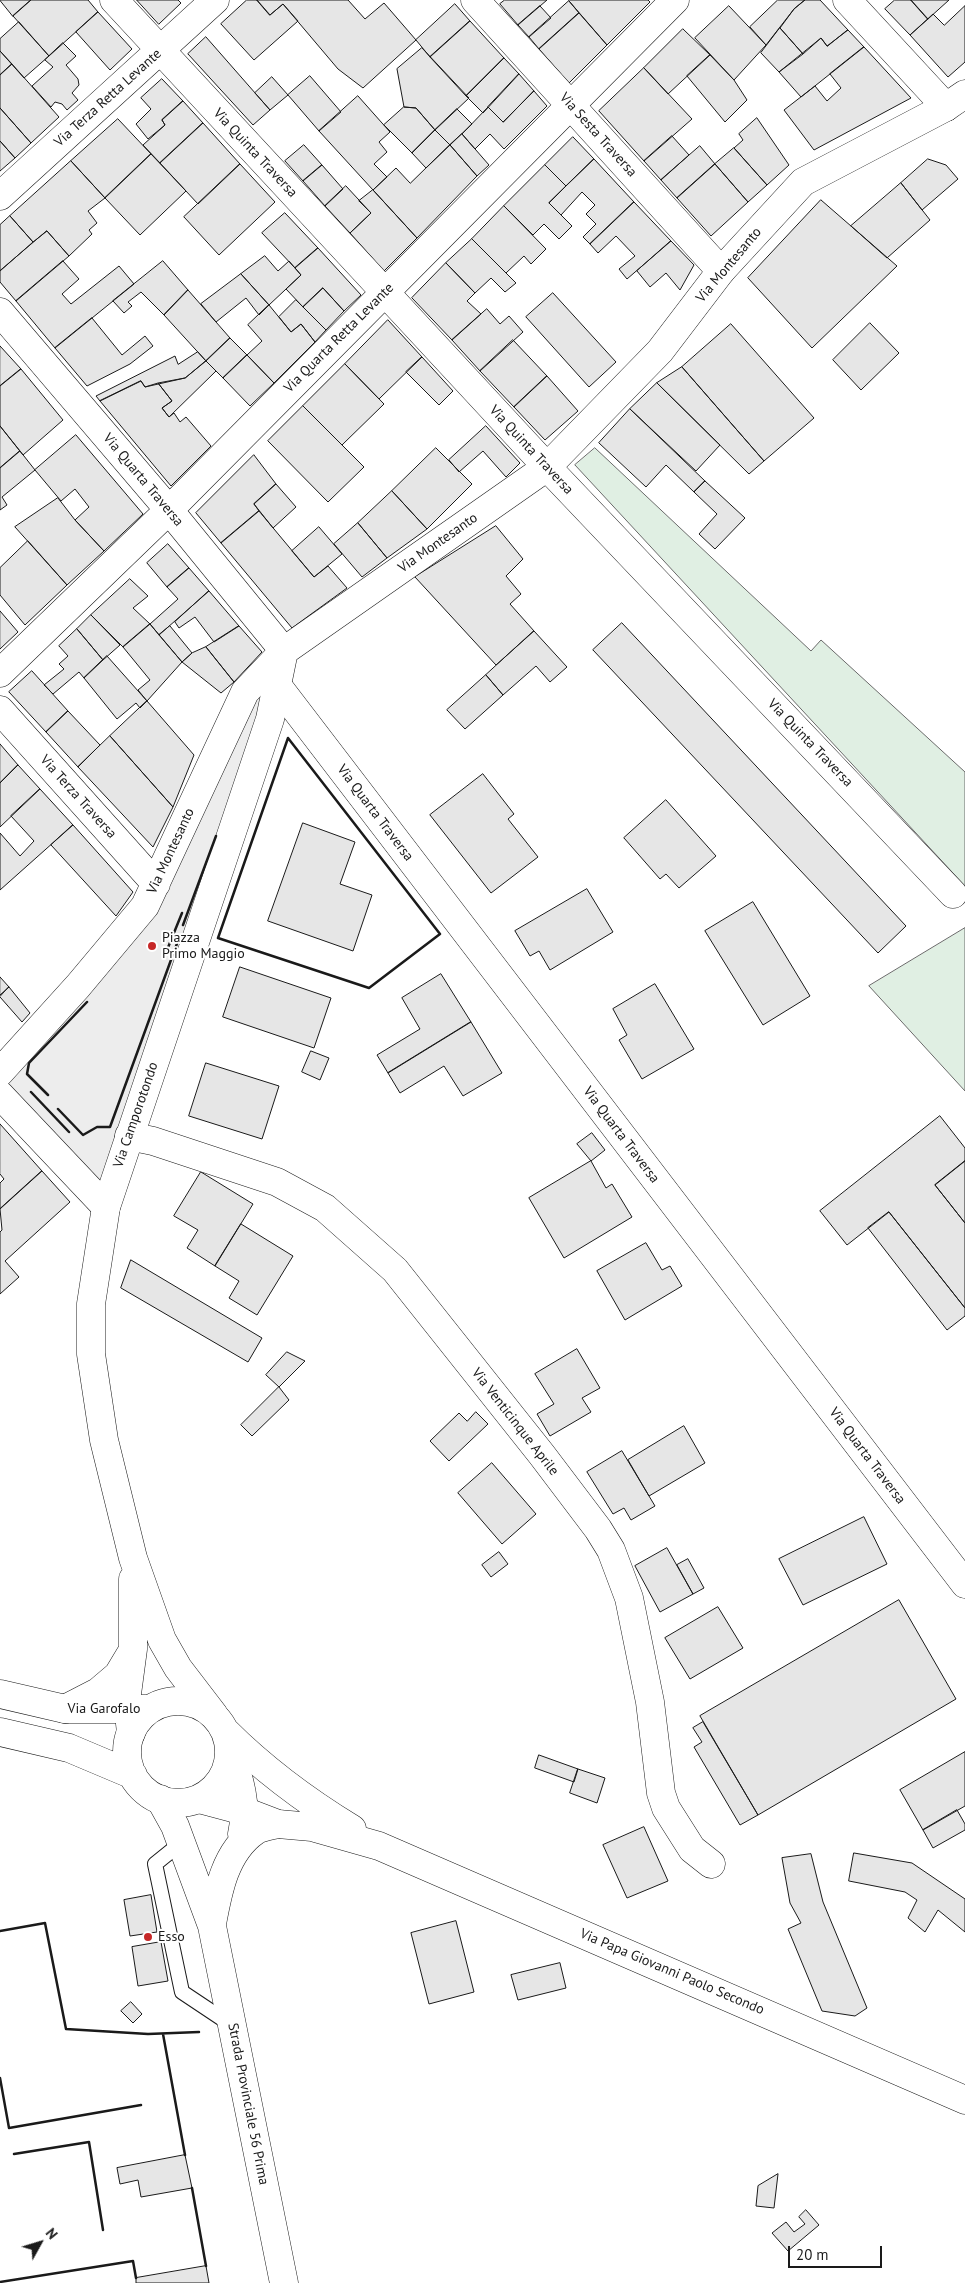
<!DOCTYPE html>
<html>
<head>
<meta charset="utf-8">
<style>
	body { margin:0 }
	#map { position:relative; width:965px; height:2283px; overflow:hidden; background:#fff; font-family:"PT Sans",sans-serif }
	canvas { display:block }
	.north { position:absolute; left:15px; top:2218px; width:50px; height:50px; -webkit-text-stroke:4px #fff; paint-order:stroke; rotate:51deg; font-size:14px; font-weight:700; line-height:20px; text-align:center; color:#1a1a1a }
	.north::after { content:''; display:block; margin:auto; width:18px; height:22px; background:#1a1a1a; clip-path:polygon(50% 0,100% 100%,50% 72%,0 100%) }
	.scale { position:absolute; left:788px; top:2246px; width:94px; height:22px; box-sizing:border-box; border:2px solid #1a1a1a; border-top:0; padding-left:6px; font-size:15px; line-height:18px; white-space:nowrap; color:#1a1a1a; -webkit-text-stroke:4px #fff; paint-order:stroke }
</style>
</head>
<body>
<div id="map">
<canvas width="965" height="2283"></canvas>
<div class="north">N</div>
<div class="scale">20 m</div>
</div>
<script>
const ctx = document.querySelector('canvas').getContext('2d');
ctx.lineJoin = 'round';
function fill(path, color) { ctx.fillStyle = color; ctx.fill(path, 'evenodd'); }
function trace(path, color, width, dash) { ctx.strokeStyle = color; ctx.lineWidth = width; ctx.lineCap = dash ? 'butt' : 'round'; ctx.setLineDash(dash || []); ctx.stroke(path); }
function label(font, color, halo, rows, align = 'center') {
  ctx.font = font + ' "PT Sans",sans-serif'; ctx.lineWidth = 4; ctx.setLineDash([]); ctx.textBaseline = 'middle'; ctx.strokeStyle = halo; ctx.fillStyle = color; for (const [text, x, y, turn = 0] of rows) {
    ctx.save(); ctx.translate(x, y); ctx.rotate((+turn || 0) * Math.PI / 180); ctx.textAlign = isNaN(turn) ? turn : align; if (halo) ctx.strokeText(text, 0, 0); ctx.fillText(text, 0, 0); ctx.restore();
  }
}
const green = new Path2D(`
	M595,448L811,651L821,640L965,772V886L575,465Z
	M965,928V1091L869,986Z`);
const parking = new Path2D(`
	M284,651L106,1207L0,1095V1072L145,906L245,692Z`);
const building = new Path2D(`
	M0,0H31L13,16Z
	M31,0H88L98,12L49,56L13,16Z
	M137,0H178L181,3L159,24Z
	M247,0H257L270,15L283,4L298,21L254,60L221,24Z
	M257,0H348L365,19L384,3L416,40L363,88L338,69L283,4L270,15Z
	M505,0H547L518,25L500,4Z
	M570,0H648L650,2L607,45L569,1Z
	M778,0H805L794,9L766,45L750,27Z
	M805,0H820L848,30L827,46L821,38L803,54L780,28L794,9Z
	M895,0H911L928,19L910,35L885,9Z
	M911,0H949L928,19Z
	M569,1L579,13L539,49L529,37Z
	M455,4L470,21L430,57L416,40Z
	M540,6L551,18L529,37L518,25Z
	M729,6L766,45L734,80L695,38Z
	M965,6V62L948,77L910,35L933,14L944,25Z
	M98,12L132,49L110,70L76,32Z
	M579,13L607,45L569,83L539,49Z
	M470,21L504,58L466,96L430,57Z
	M19,22L49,56L24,78L0,51V39Z
	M780,28L803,54L779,72L761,53Z
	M683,29L710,55L668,94L644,68Z
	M848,30L864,47L801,97L779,72L821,38L827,46Z
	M206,37L270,110L253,125L188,54Z
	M63,43L76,56L66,65L78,79L79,85L72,93L78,100L67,110L62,104L55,102L51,107L32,86L53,67L45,60Z
	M864,47L911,98L814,150L784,110L815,86L827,101L841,88L830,74Z
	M422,48L469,98L435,130L416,108L404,107L397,69Z
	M0,51L12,64L0,75Z
	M710,55L734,80L747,100L725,122L687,76Z
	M504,58L519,74L483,113L466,96Z
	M12,64L59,117L31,143L0,108V75Z
	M644,68L692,119L644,161L599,111Z
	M519,74L534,91L503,122L488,107Z
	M310,76L341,112L319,131L288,95Z
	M272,77L288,95L270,110L255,93Z
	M162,79L183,101L162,120L165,125L148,139L136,124L151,109L141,98Z
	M534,91L547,106L504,149L490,134L475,149L462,134L488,107L503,122Z
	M358,96L390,132L379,142L387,152L374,164L387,177L373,190L319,131Z
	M183,101L203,123L160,163L143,145L165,125L162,120Z
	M404,107L416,108L435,130L412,153L384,125Z
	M0,108L31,143L15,158L0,141Z
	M457,109L472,124L450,145L435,130Z
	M757,118L789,165L767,185L734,148L743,140L739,134Z
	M118,119L151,154L105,198L71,161Z
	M203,123L240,164L198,204L160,163Z
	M435,130L450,145L426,168L412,153Z
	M462,134L489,165L477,176L450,145Z
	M672,136L689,155L661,180L644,161Z
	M573,137L594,159L566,186L545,165Z
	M0,141L15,158L0,171Z
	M304,145L322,165L303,181L285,161Z
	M450,145L477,176L417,238L373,190L396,168L410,183Z
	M700,146L715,164L677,198L661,180Z
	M734,148L767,185L748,202L715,164Z
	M151,154L186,191L140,235L105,198Z
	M594,159L634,202L590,244L583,237L596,224L586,214L595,205L582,192L561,215L549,203Z
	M928,159L946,165L958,179L922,210L901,183Z
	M71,161L105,198L88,211L97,223L89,230L92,234L69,256L47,231L33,242L10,216Z
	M240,164L275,202L219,255L184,217Z
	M715,164L748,202L711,236L677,198Z
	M322,165L343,189L325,206L303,181Z
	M545,165L566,186L549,203L572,226L559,239L544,224L533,235L504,206Z
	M901,183L930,220L887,258L851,226Z
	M346,186L371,213L350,233L325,206Z
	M373,190L417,238L384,271L350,233L371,213L359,201Z
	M821,200L897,266L812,348L748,278Z
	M634,202L671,241L627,279L619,269L635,256L616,236L598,253L590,244Z
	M504,206L546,249L531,264L524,256L506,273L472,239Z
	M285,213L318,248L295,268L262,233Z
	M10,216L33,242L0,271V225Z
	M47,231L69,256L16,301L0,282V271Z
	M472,239L516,283L505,292L491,278L475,293L446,263Z
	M671,241L694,265L680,290L666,273L650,287L637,271Z
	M318,248L361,295L344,311L323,288L303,307L286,289L301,275L295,268Z
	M265,256L278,271L289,261L301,275L269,305L241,274Z
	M63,261L79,279L62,294L71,304L119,266L134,284L55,348L16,301Z
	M163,261L188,290L164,315L141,292L128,302L132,306L124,313L113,301Z
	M446,263L475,293L467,301L481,314L452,340L412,298Z
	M241,274L269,305L259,315L246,298L216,322L201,304Z
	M323,288L344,311L326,330L303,307Z
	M188,290L230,338L206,361L164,315Z
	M553,293L616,362L589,387L526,317Z
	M296,300L326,330L315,342L301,324L291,332L279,317Z
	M269,305L291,332L301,324L315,342L274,383L247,355L262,341L248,325Z
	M487,309L500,324L509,316L523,332L480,371L452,340Z
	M92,318L122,355L145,336L153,346L130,364L87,386L55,348Z
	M388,320L422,357L379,399L345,364Z
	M870,323L899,353L861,390L833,360Z
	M731,324L814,418L764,461L682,367Z
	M230,338L247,355L223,378L206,361Z
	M513,340L547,376L514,407L480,371Z
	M0,346L21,369L0,386Z
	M198,352L206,361L185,378L145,387L141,381L100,401L96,396L175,356L178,364Z
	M247,355L274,383L250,406L223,378Z
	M422,357L453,391L439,405L406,372Z
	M206,361L216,371L169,417L162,408L172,401L158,383L185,378Z
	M345,364L384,404L342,445L303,406Z
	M682,367L764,461L749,474L657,383Z
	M21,369L63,420L23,455L0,426V386Z
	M547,376L578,411L545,440L514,407Z
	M141,381L145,387L158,383L172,401L162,408L169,417L174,413L180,422L186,417L211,446L171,486L100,401Z
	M657,383L720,445L696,471L630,409Z
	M303,406L364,467L328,502L268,441Z
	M630,409L705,481L694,492L666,465L646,487L599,443Z
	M0,426L20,451L0,468Z
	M486,426L520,463L506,477L483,451L459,472L449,460Z
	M76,435L143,514L104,551L75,520L89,507L75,489L61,501L35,470Z
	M436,448L472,484L427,529L392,491Z
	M20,451L35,470L2,497L7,505L0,510V468Z
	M254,455L276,484L254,504L259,511L221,543L196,513Z
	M705,481L745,518L715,549L699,534L717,514L694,492Z
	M276,484L296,507L273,528L254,504Z
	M392,491L427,529L387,558L358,523Z
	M58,498L75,520L104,551L67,585L15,527Z
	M259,511L314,577L328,566L347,588L292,628L221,543Z
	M358,523L387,558L362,577L334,544Z
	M496,526L523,559L506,576L521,594L510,604L534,631L496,665L415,577Z
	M319,527L342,554L314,577L292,551Z
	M28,541L67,585L25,625L0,595V568Z
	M168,544L189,568L167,587L147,563Z
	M189,568L209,591L159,635L150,624L178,599L167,587Z
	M130,579L148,596L133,608L150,624L123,647L91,615Z
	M209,591L239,626L214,642L195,617L179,628L175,622Z
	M0,611L18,632L0,649Z
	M91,615L120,645L103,660L77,629Z
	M622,623L906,926L878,953L593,650Z
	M150,624L182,662L147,701L138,690L150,680L123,647Z
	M170,626L192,653L182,662L159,635Z
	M239,626L262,652L234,682L206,647Z
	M77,629L103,660L84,678L79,672L53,694L44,685L64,669L59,664L68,656L59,646Z
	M534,631L567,667L550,682L536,666L503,695L486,675Z
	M206,647L234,682L221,693L182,662L192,653Z
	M107,656L147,701L140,708L136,703L117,719L84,678Z
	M32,671L68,711L46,732L9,692Z
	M486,675L503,695L465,729L447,710Z
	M147,701L194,755L173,807L110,736Z
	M68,711L100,745L78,767L46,732Z
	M110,736L173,807L153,847L78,767Z
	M0,744L18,765L0,783Z
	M18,765L40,789L0,827V783Z
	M483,774L514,814L508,819L538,857L491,893L430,815Z
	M40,789L73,825L0,890V833L20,856L34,841L11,816Z
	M666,800L716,856L679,888L666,874L660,879L624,838Z
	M303,823L355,842L340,884L372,895L353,951L268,921Z
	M73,825L133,892L116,916L51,845Z
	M587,889L613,932L550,970L539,951L530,956L515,931Z
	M753,902L810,996L763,1025L705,931Z
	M240,967L331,998L314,1048L223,1017Z
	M441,974L471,1022L388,1073L377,1055L420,1029L402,998Z
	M0,977L9,987L0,995Z
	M655,984L694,1049L642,1079L619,1040L627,1035L613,1009Z
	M9,987L30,1013L22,1022L0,997Z
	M471,1022L502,1073L463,1096L444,1066L400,1093L388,1073Z
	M311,1051L329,1058L320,1080L302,1072Z
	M206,1063L279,1086L262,1139L189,1116Z
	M940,1116L965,1148V1161L935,1185L965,1223V1308L889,1212L847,1245L820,1211Z
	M0,1124L42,1171L0,1209V1183L4,1179L0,1174Z
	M592,1133L605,1150L591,1161L577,1144Z
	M591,1161L606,1188L612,1184L632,1217L564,1258L529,1198Z
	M965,1161V1223L935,1185Z
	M42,1171L70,1202L5,1261L19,1277L0,1294V1232L2,1230L0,1209Z
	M201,1172L253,1204L215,1266L187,1248L198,1230L174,1216Z
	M889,1212L965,1308V1316L947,1330L868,1228Z
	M241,1224L293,1256L257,1315L229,1298L239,1281L215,1266Z
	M646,1243L662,1270L670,1266L682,1286L625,1320L597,1271Z
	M131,1260L262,1338L248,1362L121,1288Z
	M577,1349L600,1388L582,1398L591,1412L550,1436L537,1414L554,1404L535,1374Z
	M287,1352L305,1361L279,1387L266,1375Z
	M279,1387L289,1400L252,1436L241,1425Z
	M476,1412L488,1424L449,1461L430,1441L459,1413L467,1421Z
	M684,1426L705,1463L649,1496L628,1460Z
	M622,1451L655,1506L631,1520L624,1508L613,1514L587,1472Z
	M492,1463L536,1514L502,1544L458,1493Z
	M864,1517L887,1564L803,1605L779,1559Z
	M667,1548L693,1594L660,1612L635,1566Z
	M499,1552L508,1564L491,1577L482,1565Z
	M688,1559L704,1588L693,1594L677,1565Z
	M899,1600L956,1699L758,1815L700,1716Z
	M718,1607L743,1648L690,1679L665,1638Z
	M703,1722L758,1815L740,1825L694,1747L702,1742L693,1728Z
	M965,1752V1806L923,1830L900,1790Z
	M539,1755L578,1769L574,1782L535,1768Z
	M578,1769L605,1778L597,1803L570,1793Z
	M957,1810L965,1824V1830L933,1848L923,1830Z
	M644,1827L668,1881L627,1898L603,1845Z
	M854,1853L912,1863L965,1899V1932L938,1910L925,1932L908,1918L917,1900L905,1892L849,1881Z
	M811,1854L823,1902L867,2008L855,2016L822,2011L788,1929L801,1923L790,1903L782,1858Z
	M151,1895L157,1932L130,1936L124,1900Z
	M456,1921L474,1992L429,2004L411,1933Z
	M161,1942L168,1981L138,1986L132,1947Z
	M560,1963L566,1988L518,2000L511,1975Z
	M131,2002L142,2014L133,2023L121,2011Z
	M185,2155L192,2188L141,2197L138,2180L120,2184L117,2168Z
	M778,2174L774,2208L756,2206L758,2186Z
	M806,2210L819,2225L788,2251L772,2233L786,2222L794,2232L805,2224L799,2217Z
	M206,2266L209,2283H136V2278Z`);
const service = new Path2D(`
	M181,1843L155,1864L182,1992L230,2024`);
const minor = new Path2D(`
	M114,0L547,467L953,894
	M475,0L721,271
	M847,0L946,107
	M0,196L215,0
	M0,312L169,510L284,651L245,692L145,906L78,986L0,1072
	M264,672L277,685L965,1584
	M0,673L169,510L675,0
	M0,710L156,884
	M0,1095L106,1207
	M129,1136L153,1141L277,1182L325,1208L395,1270L542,1455L598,1529L611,1550L629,1598L650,1702L661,1793L666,1808L692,1849L711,1864`);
const tertiary = new Path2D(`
	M65,1709L98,1692L118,1675L130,1655
	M214,1715L178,1668L162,1640L133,1558L104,1440L91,1354V1304L106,1207L270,719L284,651L547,467L660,351L721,271L803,182L946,107L965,94
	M131,1733L127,1694L133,1649V1579
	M230,1751C239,1777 248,1807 242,1834
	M160,1799L175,1826L212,1926L284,2283
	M212,1924C218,1891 225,1852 255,1831C261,1827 270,1826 278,1824`);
const secondary = new Path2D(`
	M0,1694L65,1709H150
	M127 1752a51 51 0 1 1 102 0a51 51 0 1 1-102 0Z
	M225,1731C264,1770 306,1801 352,1829
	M0,1732L69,1748L133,1775
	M199,1799L244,1811L278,1824L312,1827L379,1846L965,2100`);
const wall = new Path2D(`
	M288,738L440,934L369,988L218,938Z
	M183,925L216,836
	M167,950L182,913
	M31,1092L69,1132
	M48,1095L27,1074L29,1063L87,1002
	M58,1109L83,1135L97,1127H110L179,938
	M0,1931L45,1923L66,2029L148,2034L199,2032
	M163,2034L185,2155
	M0,2078L9,2128L141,2105
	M14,2154L89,2142L103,2230
	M192,2188L206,2266
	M0,2282L133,2261L136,2278`);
const markers = [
	[152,946,5,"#c62828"],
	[148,1937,5,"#c62828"]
];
const streetNames = [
	["Via Terza Retta Levante",108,98,-42],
	["Via Sesta Traversa",598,135,48],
	["Via Quinta Traversa",255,153,47],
	["Via Montesanto",729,265,-50],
	["Via Quarta Retta Levante",339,338,-45],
	["Via Quinta Traversa",531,450,47],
	["Via Quarta Traversa",143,480,50],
	["Via Montesanto",438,543,-35],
	["Via Quinta Traversa",810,743,46],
	["Via Terza Traversa",78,797,48],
	["Via Quarta Traversa",375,813,53],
	["Via Montesanto",171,851,-65],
	["Via Camporotondo",136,1115,-71],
	["Via Quarta Traversa",621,1135,53],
	["Via Venticinque Aprile",515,1422,52],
	["Via Quarta Traversa",867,1456,53],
	["Via Garofalo",104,1709],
	["Via Papa Giovanni Paolo Secondo",672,1972,23],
	["Strada Provinciale 56 Prima",248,2104,79]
];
const poiNames = [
	["Piazza",162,938],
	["Primo Maggio",162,954],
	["Esso",158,1937]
];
fill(green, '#e0efe3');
trace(green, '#6a6a6a', 1);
fill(parking, '#ededed');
trace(parking, '#6a6a6a', 1);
fill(building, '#e6e6e6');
trace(building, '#1a1a1a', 1);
trace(service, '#1a1a1a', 16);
trace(minor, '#1a1a1a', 29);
trace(tertiary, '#1a1a1a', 29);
trace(secondary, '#1a1a1a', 29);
trace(service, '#fff', 14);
trace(minor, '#fff', 28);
trace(tertiary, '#fff', 28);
trace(secondary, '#fff', 28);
trace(wall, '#1a1a1a', 2.5);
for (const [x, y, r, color] of markers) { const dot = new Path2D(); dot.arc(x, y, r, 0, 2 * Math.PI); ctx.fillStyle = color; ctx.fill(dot); trace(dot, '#fff', 2); }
label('14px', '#1a1a1a', '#fff', streetNames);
label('14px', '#1a1a1a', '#fff', poiNames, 'left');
</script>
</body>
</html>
